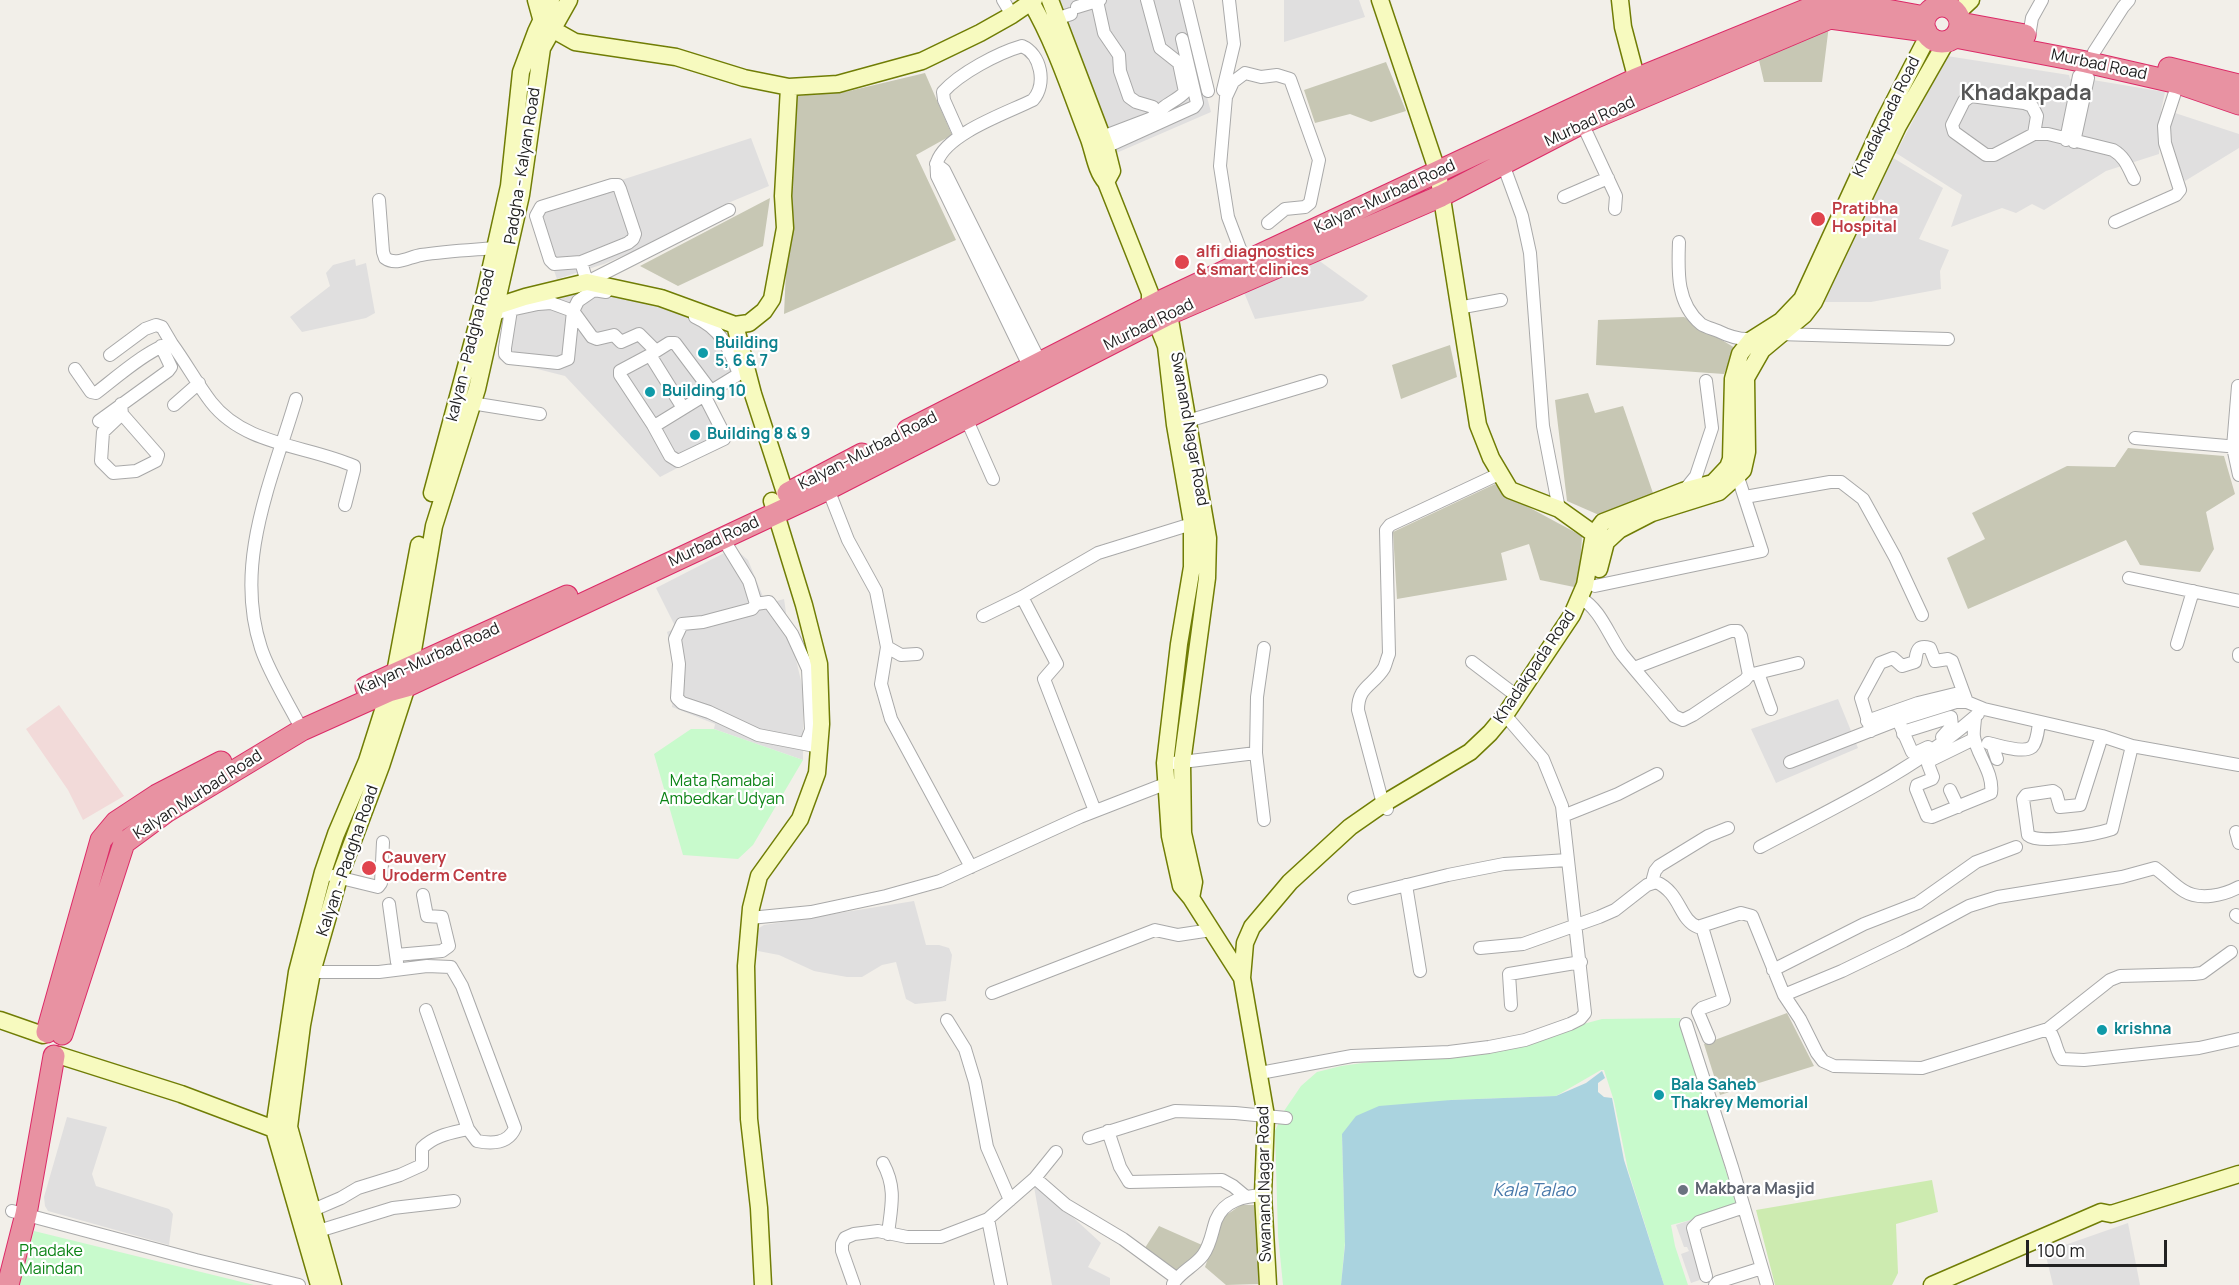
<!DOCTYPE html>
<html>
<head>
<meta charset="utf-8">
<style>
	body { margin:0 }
	#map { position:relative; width:2239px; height:1285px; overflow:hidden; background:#f2efe9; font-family:Manrope,sans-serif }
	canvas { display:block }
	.scale { position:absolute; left:2026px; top:1240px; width:141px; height:27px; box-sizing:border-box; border:3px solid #222; border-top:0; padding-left:8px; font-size:18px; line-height:21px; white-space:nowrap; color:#222; -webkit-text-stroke:4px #fff; paint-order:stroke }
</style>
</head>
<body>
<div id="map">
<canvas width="2239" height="1285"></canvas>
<div class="scale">100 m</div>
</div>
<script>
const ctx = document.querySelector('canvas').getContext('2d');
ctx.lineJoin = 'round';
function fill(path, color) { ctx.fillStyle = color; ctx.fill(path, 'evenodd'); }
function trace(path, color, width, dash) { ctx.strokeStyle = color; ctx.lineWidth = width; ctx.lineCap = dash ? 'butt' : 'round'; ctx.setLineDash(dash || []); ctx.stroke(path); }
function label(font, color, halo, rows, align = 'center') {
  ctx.font = font + ' Manrope,sans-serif'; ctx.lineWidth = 4.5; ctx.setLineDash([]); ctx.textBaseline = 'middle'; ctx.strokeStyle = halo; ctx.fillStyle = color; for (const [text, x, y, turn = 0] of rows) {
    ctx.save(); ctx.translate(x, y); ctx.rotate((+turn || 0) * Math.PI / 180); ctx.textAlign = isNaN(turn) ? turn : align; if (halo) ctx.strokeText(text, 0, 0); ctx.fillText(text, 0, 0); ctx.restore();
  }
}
const residential = new Path2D(`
	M1059,0H1181L1211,112L1114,154Z
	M1284,0H1359L1365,17L1284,42Z
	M1947,56L2069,75L2070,79L2086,82L2087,79L2165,92L2161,111L2159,154L2106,171L2044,210L2032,204L2016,213L2002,208L1951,227L1962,195L1896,153Z
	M2172,112L2239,134V148L2185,181L2169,148L2168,127Z
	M751,138L769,186L728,203L650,244L604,264L557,279L532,209Z
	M1890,156L1943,188L1919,239L1949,250L1940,271L1941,289L1871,302H1819Z
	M1314,257L1368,296L1363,301L1255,319L1243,290Z
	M355,259L356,266L366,263L375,313L366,318L302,332L290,317L330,286L326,273L333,265Z
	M595,287L703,317L740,363V382L711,396L731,440L660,477L565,376L498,359L518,306Z
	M734,548L748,560L766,604L784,599L788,626L803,689V760L714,729L715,724L672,707L676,663L667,632L676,628L656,588Z
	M1838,699L1858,748L1776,783L1751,729Z
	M914,901L926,945H939L949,948L952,955L946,1001L915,1004L906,999L896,962L882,965L862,977H847L814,971L779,955L758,951L756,937L759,928L764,925Z
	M67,1117L107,1127L92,1174L96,1186L169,1209L173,1214L169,1245L48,1211L45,1206L44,1197Z
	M1034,1187L1041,1188L1101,1243L1088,1267L1110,1278V1285H1052Z
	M1693,1219L1702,1245L1708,1277L1691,1283L1681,1254L1689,1251L1687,1247H1684L1676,1225Z
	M2128,1223L2140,1285H2053L2045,1252Z`);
const commercial = new Path2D(`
	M59,705L124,796L83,820L68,790L26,729Z`);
const construction = new Path2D(`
	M1829,25L1822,82H1764L1758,56Z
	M1386,62L1406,111L1371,122L1350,114L1315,123L1304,90Z
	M925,73L952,135L916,155L956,240L784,314L794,96L845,92Z
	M770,198L763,246L678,286L640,266Z
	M1684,317L1735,348L1724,374L1596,365L1598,320Z
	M1450,345L1457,377L1401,399L1392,365Z
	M1588,393L1595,413L1623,406L1654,496L1599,515L1567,501L1555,400Z
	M2128,448L2224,456L2235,494L2206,512L2214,549L2200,572L2140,565L2126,540L1968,609L1947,558L1985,539L1972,513L2067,466L2115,467Z
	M1495,484L1506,495L1582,536L1579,588L1540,580L1529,544L1501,553L1507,580L1397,599L1393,532Z
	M1787,1013L1814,1066L1720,1095L1704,1044Z
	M1241,1205H1256L1259,1284L1226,1285L1205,1267L1222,1218Z
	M1159,1226L1202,1245L1195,1259L1177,1274L1143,1251Z`);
const grass = new Path2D(`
	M1932,1180L1938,1212L1896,1224L1898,1273L1892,1285H1775L1756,1210Z`);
const park = new Path2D(`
	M691,729H714L803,760L753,845L738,859L683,855L654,754Z
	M1680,1018L1737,1208L1671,1225L1675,1246L1688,1285H1664L1628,1170L1614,1101L1604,1070H1601L1556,1096L1451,1100L1342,1134L1345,1242L1341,1285H1283L1278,1235L1275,1131L1284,1111L1301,1086L1317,1072L1341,1066L1516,1042L1602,1019Z
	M34,1231L254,1285H19Z`);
const water = new Path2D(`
	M1602,1071L1605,1078L1598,1083V1092L1604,1097L1612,1098L1624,1160L1664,1285H1341L1345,1245L1342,1134L1356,1116L1379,1106L1451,1100L1556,1096L1586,1083Z`);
const street = new Path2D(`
	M1003,0L1012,15
	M1186,0L1208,91
	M1097,1L1104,33L1119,55L1120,71L1129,97L1136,102L1153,107L1157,116
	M1077,7L1100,0
	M1050,21L1071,14
	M2029,36L2032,18L2042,0
	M2094,52L2123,7L2129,0
	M1223,90L1234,44L1229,0
	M1582,123L1616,196L1615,209
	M2034,134L2037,116L2032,106L2024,103L1971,96L1964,101L1952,125L1954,132L1986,155H1994L2034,134H2048L2113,150C2125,157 2128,167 2134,179
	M960,136L944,100L943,92C960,73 998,53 1022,46C1041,54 1047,84 1033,100C1007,113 947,133 937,162C936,166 937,172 937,176L1030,368
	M1094,140L1157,116C1162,104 1176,102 1185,92L1179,63L1160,48L1147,0
	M2066,140L2079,76L2083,72L2086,62
	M2074,142L2088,78L2083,72
	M1099,150L1194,107L1197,103L1182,39
	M936,164L944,170L1040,362
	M1503,164L1522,216L1530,253L1543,426L1559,509
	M612,185H618L620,189L635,234L633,239L628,243L581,262L554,264L550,260L536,216L541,207Z
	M1564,197L1608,178
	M379,200L383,252L385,258C396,266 409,257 421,255C446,251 471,250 496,248
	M2115,222L2176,195L2180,190L2165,143L2164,126L2178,83
	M1679,242C1678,271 1676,303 1701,324C1705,327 1713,329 1718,331C1730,337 1745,341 1758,338
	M581,262L587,282L729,210
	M1245,262L1228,217L1220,166L1226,97L1233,82L1245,73L1261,77L1277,75L1290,79L1319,160L1310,203L1305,207L1285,209L1268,223
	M606,292L594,290L578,301L573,311L592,337L597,339L614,335L621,342L639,334L655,350
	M1458,308L1501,300
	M496,314L501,312L538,304L551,303L573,311L568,359L558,363L509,358L505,354V348L511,310
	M695,317C722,329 729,349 739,374
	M1778,334L1948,339
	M110,355L145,329L156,325L162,327L172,344
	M650,355L620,371V375L653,425H656L739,374L745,373
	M75,369L91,392L96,393C112,381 154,344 172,344C186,363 197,384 211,402C245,446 307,445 354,466V470L345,505
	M2238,386L2233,447L2239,475
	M296,399C272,480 233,563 261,648C269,673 290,706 302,730
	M465,402L540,414
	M121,404L122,414L158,455L156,461L136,471L113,473L101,461L103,432L122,414
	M174,405L199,383
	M683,408L650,355L669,343H675L711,391
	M966,418L993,479
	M99,421L168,371L171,367L161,346
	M1181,423L1321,381
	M653,425L670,456L678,461L724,439V434L704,395
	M2135,438L2239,447
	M828,489L848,540L876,591L887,647L901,655L917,654
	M1683,492L1696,476L1712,428L1706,381
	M1745,497L1830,482H1841L1863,499L1895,557L1922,615
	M722,537L749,581L756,604L752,609L703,622L682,624L675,639L679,664L677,698L682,703L709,712L758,735L820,747
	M2129,578L2239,601
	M1595,586L1762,551L1735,468
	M1022,597L1057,664L1044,679L1095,811
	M1580,598C1600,608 1609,636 1622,654C1639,675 1657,695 1674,716L1683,720L1693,715L1745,680L1749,675L1741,636L1738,631H1731L1634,668
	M756,604L769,602L792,634L808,669L811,730L806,743
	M983,616L1022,597L1098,553L1198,522
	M2177,644L2193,591
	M887,647L881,684L891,719L971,867
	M2239,654V656
	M1472,662L1518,697
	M1758,673L1771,709
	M1749,675L1798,663
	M1898,720L1912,752L1915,753L1928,747
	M1867,721L1918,703L1963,692
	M1871,731L1861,698L1880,663L1893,658L1902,666L1915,662C1917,654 1915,644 1930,648L1935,661L1948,659L1952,661L1967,702
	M1903,734L1906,731L1951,717L1952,726L1942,737
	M2102,736L2080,805L2060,807L2056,793L2053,791L2026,795L2023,799L2028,835C2039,845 2097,834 2112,829L2132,746
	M1974,739L1929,761L1928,764L1933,777L1932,779L1917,785L1916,789L1927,816L1932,817L1991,793C1994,773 1977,755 1974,737C1973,731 1975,724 1975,717
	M1988,743C1998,745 2023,754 2032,747C2037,742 2038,730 2039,723
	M1992,744L1997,759
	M1790,762L1898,720L1956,702H1967L1984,709L2102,736L2132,746L2239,765
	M1174,763L1256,753
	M1950,790L1958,807
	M1387,809L1383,804L1358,710C1358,686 1373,686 1384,668C1386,664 1387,658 1389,654L1386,530L1390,525L1501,473
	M1563,816L1618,794L1657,774
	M1264,820L1256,753L1257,697L1264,648
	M2236,832L2239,843
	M1760,847C1835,807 1914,771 1978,714
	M333,876L378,887L381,883L383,842
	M1652,882L1655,871L1659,866L1708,836L1728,828
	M1406,885L1420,971
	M1354,898L1448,875L1504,864L1568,860
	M389,904L397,962
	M2236,915L2239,917
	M750,918L811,912L886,896L940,881L1080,817L1165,784L1174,785
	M1702,927L1724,1000L1702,1008L1698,1012L1709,1038
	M1480,948L1523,944L1599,917L1615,910L1647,885L1656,882C1681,893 1679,920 1698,927L1741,913L1752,916L1784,995L1800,1019L1817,1053L1823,1061L1834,1066L1922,1068L2048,1029C2056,1038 2055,1050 2062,1059L2084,1060L2199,1048L2239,1039
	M396,955L442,951L449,946L442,917L427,916L423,895
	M1773,970L1864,924L1918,903L1976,862L2016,847
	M304,972H379L427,966L451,967L462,986L515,1128C508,1144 492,1144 477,1141L468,1129
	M992,993L1155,930L1178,935L1211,930
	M1784,995L1842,971L1904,941L1969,906L1998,897L2122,877L2155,868C2165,875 2174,885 2184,891C2200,901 2224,895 2239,887
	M1511,1005L1509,974L1581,962
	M947,1020L965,1049L975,1082L987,1147L1010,1200
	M1686,1024L1732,1167L1767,1285
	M2048,1029L2110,980L2120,976L2194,974L2202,973L2231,952
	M1260,1073L1352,1056L1449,1052L1489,1047L1525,1040L1570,1024L1580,1019L1585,1013L1562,806L1543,759L1505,715
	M1108,1131L1120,1167L1129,1182L1222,1180L1233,1186L1245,1196
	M1089,1138L1175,1111L1235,1113L1286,1118
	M883,1163C897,1189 891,1207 888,1234
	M1035,1178L1066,1205L1123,1239L1176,1278
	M313,1210L341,1198L358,1188L400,1175L422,1165V1148C435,1135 451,1133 468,1129L426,1010
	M12,1211L196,1260L299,1285
	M988,1219L1001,1285
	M312,1233L393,1208L454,1201
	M1706,1276L1693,1228L1699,1222L1744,1207
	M1173,1284C1180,1272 1195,1266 1203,1255C1211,1244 1212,1231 1216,1220C1224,1200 1245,1196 1263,1195
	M854,1285L842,1251V1244L845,1238L854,1234L878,1231L907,1237H941L988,1219L1035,1178L1056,1152
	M1715,1285L1718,1282L1762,1268`);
const secondary = new Path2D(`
	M536,0L541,18L552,29L575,42L676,57L744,78L789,87L838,84L922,61L980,33L1012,15L1034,0
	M1050,0L1106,147L1112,171L1106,182
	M1380,0L1438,173L1478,425L1491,458L1510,490L1559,509L1594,534L1604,539
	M1620,0L1623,27L1639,88
	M1031,2C1056,45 1071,93 1089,139C1094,153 1096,171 1106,182L1150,293V306L1166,346L1175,425L1192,523V567L1179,644L1165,763L1170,836L1181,886L1191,898L1242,978L1266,1116L1263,1195L1268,1285
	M1943,6L1948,0
	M1957,13L1971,0
	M1163,304L1169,314L1208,538L1207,578L1182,763L1183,833L1194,882L1191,898
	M488,309L525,297L587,282L661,298L735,325L753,394L789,505
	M735,325L749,323L764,311L772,299L785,228L783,196L789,87
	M432,493L481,311L509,186L521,72L536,32L551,0
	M1599,569L1606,542L1619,530L1652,513L1719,492L1738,475L1743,470L1747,452L1746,378L1762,350L1804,315L1814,302L1898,126L1946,42
	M1242,978L1245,943L1252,927L1290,882L1350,827L1383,804L1470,752L1490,733L1505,715L1572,615L1585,585L1594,534L1603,522L1683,491L1713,483L1728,467L1731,459L1733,379L1740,354L1751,340L1781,321L1802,299L1884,121L1928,36
	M0,1020L43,1035
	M58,1055L181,1094L274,1129L285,1127
	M319,1285L274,1129L297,972L323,872L336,834L367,761L395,673L419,545
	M333,1285L289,1127L302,1025L312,972L339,878L381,766L407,686L434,526L477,389L521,195L542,48L569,0
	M763,1285L759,1208L749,1119L746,966L751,908L759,876L800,819L817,773L821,724L819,664L804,605L772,501
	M1932,1285L2101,1212L2111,1214L2239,1174`);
const highway = new Path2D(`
	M1831,0L1925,17
	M1924 24a18 18 0 1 1 36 0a18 18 0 1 1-36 0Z
	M1960,23L2025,35
	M1955,37L2086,62L2178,83L2239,104
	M2169,68L2239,85
	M908,430L1159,302L1636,79L1830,0
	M788,493L862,454
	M366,687L567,596
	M47,1032L101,840L116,822L157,795L221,762
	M62,1034L124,843L166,812L302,730L389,691L407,686L828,489L1169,314L1441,196L1582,123L1641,98L1830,18L1926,31
	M8,1285L26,1214L54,1056`);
const markers = [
	[1818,219,8,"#e0444e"],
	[1182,262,8,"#e0444e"],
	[703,353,6,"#0f9aa8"],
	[650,392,6,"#0f9aa8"],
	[695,435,6,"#0f9aa8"],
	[369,868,8,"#e0444e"],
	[2102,1030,6,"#0f9aa8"],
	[1659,1095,6,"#0f9aa8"],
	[1683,1190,6,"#6b7280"]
];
const streetNames = [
	["Murbad Road",2099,65,12],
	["Khadakpada Road",1887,117,-64],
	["Murbad Road",1590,122,-25],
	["Padgha - Kalyan Road",523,166,-81],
	["Kalyan-Murbad Road",1385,197,-25],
	["Murbad Road",1149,325,-26],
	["kalyan - Padgha Road",471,345,-76],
	["Swanand Nagar Road",1189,429,80],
	["Kalyan-Murbad Road",868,451,-27],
	["Murbad Road",714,542,-25],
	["Kalyan-Murbad Road",429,659,-24],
	["Khadakpada Road",1535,667,-56],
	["Kalyan Murbad Road",198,795,-33],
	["Kalyan - Padgha Road",348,861,-71],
	["Swanand Nagar Road",1265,1184,-91]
];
const healthNames = [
	["Pratibha",1832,210],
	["Hospital",1832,228],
	["alfi diagnostics",1196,253],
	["& smart clinics",1196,271],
	["Cauvery",382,859],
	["Uroderm Centre",382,877]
];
const cultureNames = [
	["Building",715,344],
	["5, 6 & 7",715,362],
	["Building 10",662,392],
	["Building 8 & 9",707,435],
	["krishna",2114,1030],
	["Bala Saheb",1671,1086],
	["Thakrey Memorial",1671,1104]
];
const parkNames = [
	["Mata Ramabai",722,782],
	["Ambedkar Udyan",722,800],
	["Phadake",51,1252],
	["Maindan",51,1270]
];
const worshipNames = [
	["Makbara Masjid",1695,1190]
];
const waterNames = [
	["Kala Talao",1534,1191]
];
const districtNames = [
	["Khadakpada",2026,94]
];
fill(residential, '#e0dfdf');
fill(commercial, '#f2dad9');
fill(construction, '#c7c7b4');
fill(grass, '#cdebb0');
fill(park, '#c8facc');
fill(water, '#aad3df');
trace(street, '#a9a9a9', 14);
trace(secondary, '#707d05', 19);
trace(highway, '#dc2a67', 23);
trace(street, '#fff', 12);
trace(secondary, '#f7fabf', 16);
trace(highway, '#e892a2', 21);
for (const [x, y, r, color] of markers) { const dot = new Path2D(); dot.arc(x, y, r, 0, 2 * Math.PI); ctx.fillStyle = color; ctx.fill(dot); trace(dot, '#fff', 2); }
label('16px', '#222', '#fff', streetNames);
label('bold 16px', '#be3a42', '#fff', healthNames, 'left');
label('bold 16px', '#0d838f', '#fff', cultureNames, 'left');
label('16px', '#0c8416', '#fff', parkNames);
label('bold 16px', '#5b616d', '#fff', worshipNames, 'left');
label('italic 18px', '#4a7aab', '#fff', waterNames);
label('bold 22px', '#555', '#fff', districtNames);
</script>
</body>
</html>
